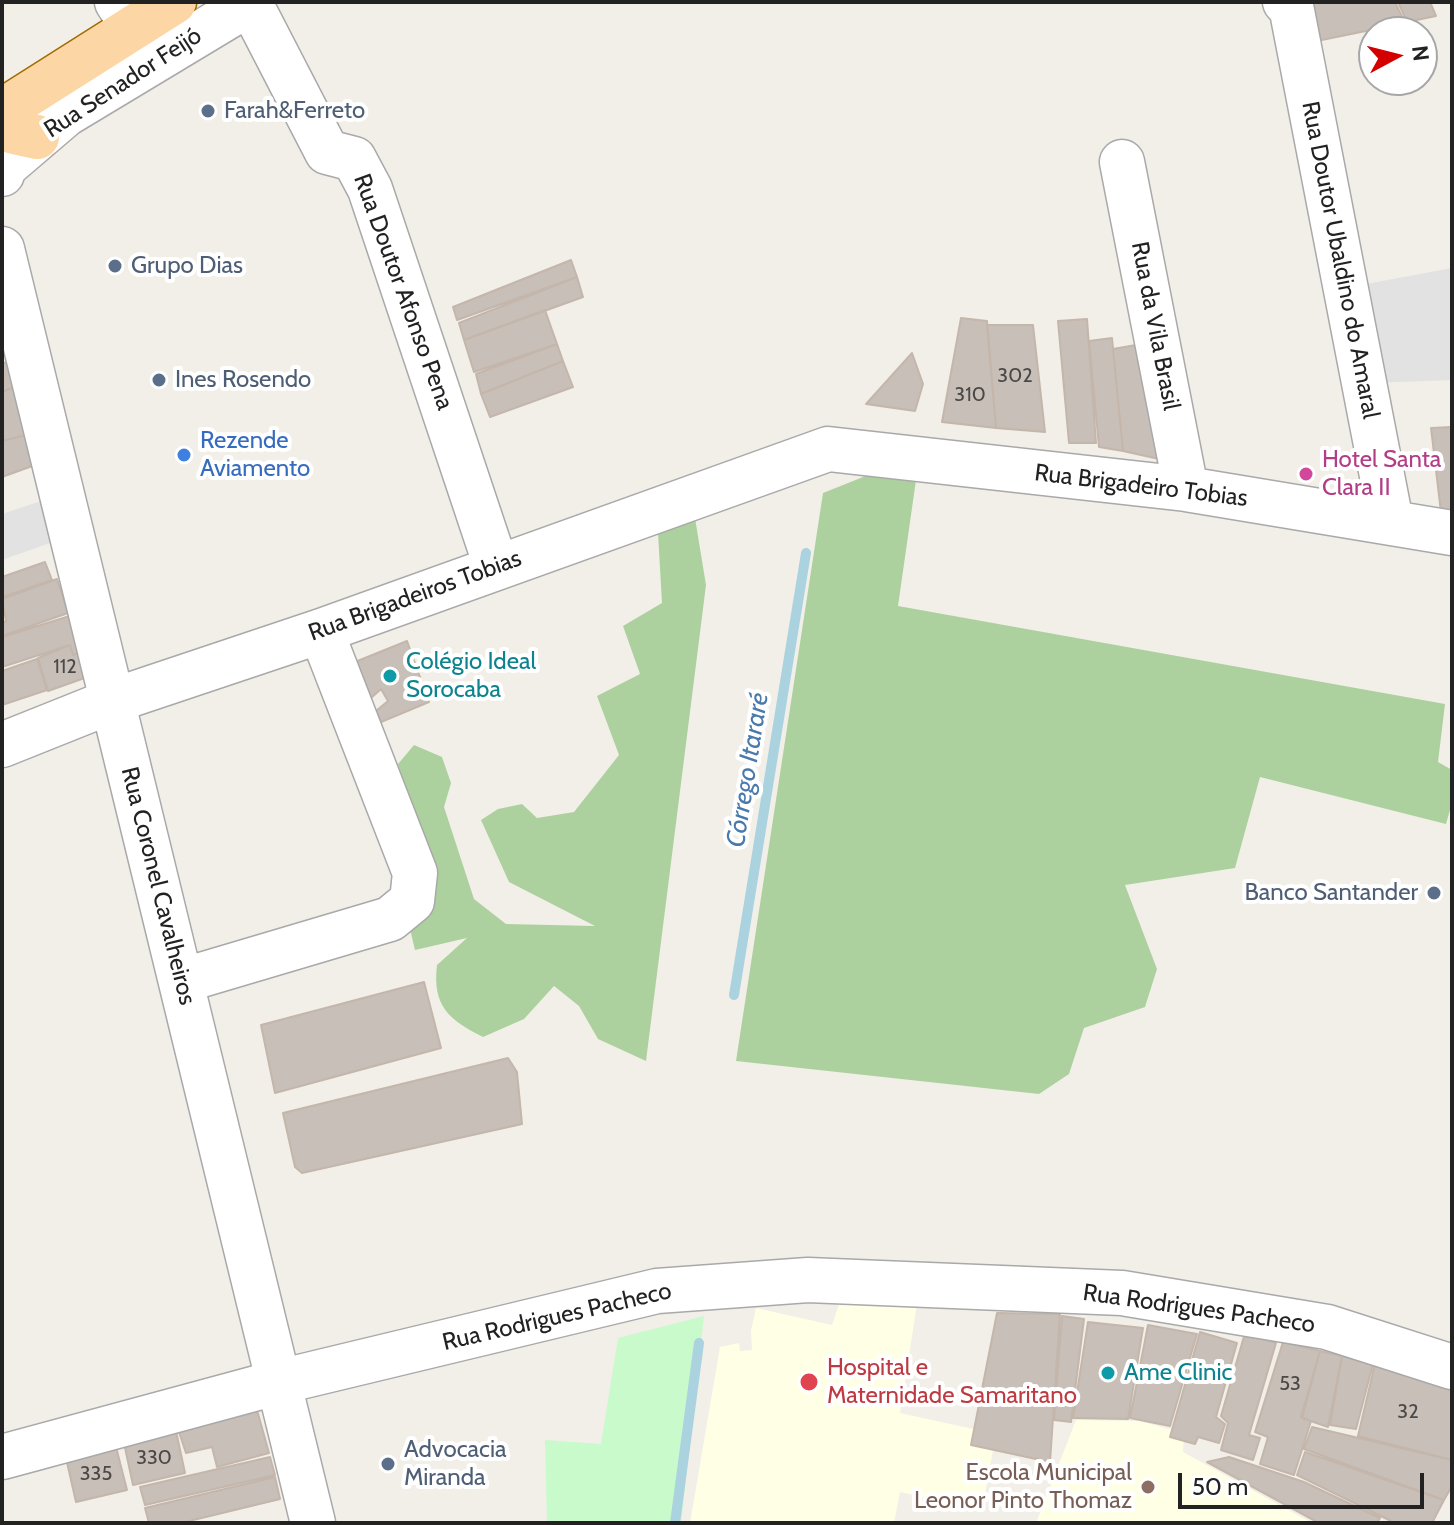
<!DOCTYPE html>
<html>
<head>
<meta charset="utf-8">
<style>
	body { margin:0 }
	#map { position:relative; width:1454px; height:1525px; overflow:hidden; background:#f2efe9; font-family:Cabin,sans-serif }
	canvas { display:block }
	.frame { position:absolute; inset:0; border:4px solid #222; pointer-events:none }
	.north { position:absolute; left:1358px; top:16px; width:80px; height:80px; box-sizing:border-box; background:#fff; border:2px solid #a7a7a7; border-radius:50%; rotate:83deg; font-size:22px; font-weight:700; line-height:32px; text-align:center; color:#222 }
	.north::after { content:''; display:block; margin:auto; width:28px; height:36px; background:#d40000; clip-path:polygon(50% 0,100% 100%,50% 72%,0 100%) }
	.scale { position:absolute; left:1178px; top:1473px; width:246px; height:36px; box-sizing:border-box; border:4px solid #222; border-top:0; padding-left:10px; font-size:24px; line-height:28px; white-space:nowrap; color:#222; -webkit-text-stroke:6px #fff; paint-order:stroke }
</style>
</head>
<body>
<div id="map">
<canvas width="1454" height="1525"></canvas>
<div class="frame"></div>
<div class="north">N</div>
<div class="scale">50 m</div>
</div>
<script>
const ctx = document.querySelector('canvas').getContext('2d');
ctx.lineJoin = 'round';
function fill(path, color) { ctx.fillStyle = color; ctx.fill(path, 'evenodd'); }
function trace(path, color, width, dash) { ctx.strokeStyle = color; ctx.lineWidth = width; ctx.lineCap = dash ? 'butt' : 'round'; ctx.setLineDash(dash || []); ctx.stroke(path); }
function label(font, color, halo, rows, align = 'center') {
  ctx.font = font + ' Cabin,sans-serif'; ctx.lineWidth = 8; ctx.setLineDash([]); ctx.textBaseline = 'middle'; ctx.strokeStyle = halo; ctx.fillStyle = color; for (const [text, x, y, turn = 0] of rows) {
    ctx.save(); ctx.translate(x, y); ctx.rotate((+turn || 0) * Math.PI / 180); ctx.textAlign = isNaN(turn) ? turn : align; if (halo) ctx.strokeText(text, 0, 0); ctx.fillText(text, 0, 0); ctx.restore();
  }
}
const education = new Path2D(`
	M840,1301L917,1304L900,1413L996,1434L982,1510L900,1492L894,1523H690L720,1347L739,1343L740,1351L752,1350L751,1331L756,1308L832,1325Z
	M1076,1420L1139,1421L1184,1433L1183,1452L1312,1523H1036Z`);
const forest = new Path2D(`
	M873,473L916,480L898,606L1445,704L1438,762L1452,770V803L1446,824L1260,777L1235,868L1125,885L1157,969L1145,1007L1084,1028L1069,1074L1039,1094L736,1061L823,493Z
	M695,518L706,585L646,1061L598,1039L579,1006L554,986L524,1019L483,1037C449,1020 432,1006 437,965L467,938L415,950L409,925L429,868L398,764L414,745L442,757L451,783L444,807L474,899L506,924L595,926L509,882L481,820L498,809L522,804L537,818L574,812L619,755L597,696L640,674L623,626L662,603L658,533Z`);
const park = new Path2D(`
	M704,1316L681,1523H547L545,1440L601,1444L618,1338Z`);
const parking = new Path2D(`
	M1452,268V380L1373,383L1355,286Z
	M47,499L61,539L2,560V514Z`);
const stream = new Path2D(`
	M734,995L806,553
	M675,1523L699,1343`);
const building = new Path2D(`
	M1307,2H1395L1405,23L1307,43Z
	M1398,2H1430L1436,16L1407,22Z
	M571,260L577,277L457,320L453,307Z
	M577,277L583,297L464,340L459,323Z
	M545,310L557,344L474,372L464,340Z
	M961,318L987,321L996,428L942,422Z
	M1087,319L1096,443H1069L1058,321Z
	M987,325H1033L1045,432L996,428Z
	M1112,338L1113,349L1123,451L1099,447L1089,341Z
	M557,344L563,361L481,394L476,374Z
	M1142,344L1159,459L1123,451L1113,349Z
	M912,353L923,384L915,411L866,404Z
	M9,361L17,386L2,392V364Z
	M563,361L573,387L490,417L481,394Z
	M17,386L26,435L2,441V392Z
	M1452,427V523L1442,521L1431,428Z
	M26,435L35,465L2,477V441Z
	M45,562L52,580L3,597L2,577Z
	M57,579L68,613L2,636V623L6,621L2,599Z
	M73,615L83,651L73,655L70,645L2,667V637Z
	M407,641L429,702L381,722L376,711L388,701L381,689L371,698L355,662Z
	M70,645L73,655L83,651L93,675L48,691L38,658Z
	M37,659L47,690L2,705V671Z
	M424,982L441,1048L275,1093L261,1025Z
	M508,1058L517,1072L522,1124L302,1173L295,1167L283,1113Z
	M997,1313L1060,1314L1050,1462L971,1445Z
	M1062,1316L1084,1319L1071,1422L1054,1420Z
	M1088,1322L1143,1328L1128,1419L1073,1418Z
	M1148,1325L1197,1334L1170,1426L1130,1418Z
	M1200,1332L1237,1343L1216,1417L1225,1424L1219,1443L1198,1437L1195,1444L1170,1437Z
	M1245,1333L1276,1343L1249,1435L1260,1438L1253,1460L1221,1450L1228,1423L1221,1416Z
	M1283,1342L1320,1351L1301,1417L1311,1421L1294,1475L1260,1464L1268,1437L1255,1432Z
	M1320,1351L1342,1356L1328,1427L1302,1418Z
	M1342,1356L1373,1364L1356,1429L1330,1425Z
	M1375,1364L1452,1388V1460L1358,1436Z
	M257,1410L269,1453L217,1467L212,1447L186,1453L178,1429Z
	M1312,1427L1452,1460V1486L1444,1500L1304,1449Z
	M176,1431L185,1473L133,1485L124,1443Z
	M116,1447L127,1490L76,1502L66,1458Z
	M1305,1452L1444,1500L1432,1523H1395L1297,1475Z
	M270,1457L275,1475L145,1505L140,1487Z
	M1229,1457L1304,1482L1380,1518L1377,1523H1319L1207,1462Z
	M275,1477L280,1499L181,1523H149L145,1508Z`);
const minor = new Path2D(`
	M117,2L133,26
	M1285,2L1291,6L1391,522
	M250,3L327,152L354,159L370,189L496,566
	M1122,162L1186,489
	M2,174L4,167L66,114L252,2
	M2,249L313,1523
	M2,745L112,701L321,631L828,449L1186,489L1452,533
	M181,981L390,919L412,901L415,873L321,631
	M2,1457L279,1382L657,1291L808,1280L1122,1293L1327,1327L1452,1367`);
const major = new Path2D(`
	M4,109L14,132L37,137
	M2,111L174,2`);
const markers = [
	[208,111,8,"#5c6f8a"],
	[115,266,8,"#5c6f8a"],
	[159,380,8,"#5c6f8a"],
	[184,455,8,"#3f7fe0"],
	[1306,474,8,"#d1479c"],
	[390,676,8,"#0f9aa8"],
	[1434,893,8,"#5c6f8a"],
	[1108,1373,8,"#0f9aa8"],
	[809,1382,10,"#e0444e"],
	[388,1464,8,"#5c6f8a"],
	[1148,1487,8,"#8d6e63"]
];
const numberNames = [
	["302",1015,376],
	["310",970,395],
	["112",65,667],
	["53",1290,1384],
	["32",1408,1412],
	["330",154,1458],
	["335",96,1474]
];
const streetNames = [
	["Rua Senador Feijó",123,83,-33],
	["Rua Doutor Ubaldino do Amaral",1340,260,79],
	["Rua Doutor Afonso Pena",403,292,70],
	["Rua da Vila Brasil",1155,326,79],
	["Rua Brigadeiro Tobias",1141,486,7],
	["Rua Brigadeiros Tobias",415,596,-20],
	["Rua Coronel Cavalheiros",158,886,76],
	["Rua Rodrigues Pacheco",1199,1309,8],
	["Rua Rodrigues Pacheco",557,1317,-13]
];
const serviceNames = [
	["Farah&Ferreto",224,111],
	["Grupo Dias",131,266],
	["Ines Rosendo",175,380],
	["Banco Santander",1418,893,"right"],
	["Advocacia",404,1450],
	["Miranda",404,1478]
];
const shopNames = [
	["Rezende",200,441],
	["Aviamento",200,469]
];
const hotelNames = [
	["Hotel Santa",1322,460],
	["Clara II",1322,488]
];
const cultureNames = [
	["Colégio Ideal",406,662],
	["Sorocaba",406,690],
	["Ame Clinic",1124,1373]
];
const healthNames = [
	["Hospital e",827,1368],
	["Maternidade Samaritano",827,1396]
];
const educationNames = [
	["Escola Municipal",1132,1473],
	["Leonor Pinto Thomaz",1132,1501]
];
const waterNames = [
	["Córrego Itararé",748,770,-81]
];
fill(education, '#ffffe5');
fill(forest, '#add19e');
fill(park, '#c8facc');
fill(parking, '#e2e2e2');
trace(stream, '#aad3df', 10);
fill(building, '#c7bfb8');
trace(building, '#c4b6ab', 2);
trace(minor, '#a9a9a9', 47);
trace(major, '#a06b00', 47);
trace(minor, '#fff', 44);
trace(major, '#fcd6a4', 44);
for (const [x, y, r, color] of markers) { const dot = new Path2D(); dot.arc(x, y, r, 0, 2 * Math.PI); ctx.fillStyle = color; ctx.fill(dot); trace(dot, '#fff', 3); }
label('20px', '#4b4948', null, numberNames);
label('24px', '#222', '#fff', streetNames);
label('24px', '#4e5e75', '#fff', serviceNames, 'left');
label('24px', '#366cbe', '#fff', shopNames, 'left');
label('24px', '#b23c85', '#fff', hotelNames, 'left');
label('24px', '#0d838f', '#fff', cultureNames, 'left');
label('24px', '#be3a42', '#fff', healthNames, 'left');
label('24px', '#785e54', '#fff', educationNames, 'right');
label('italic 26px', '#4a7aab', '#fff', waterNames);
</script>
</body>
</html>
